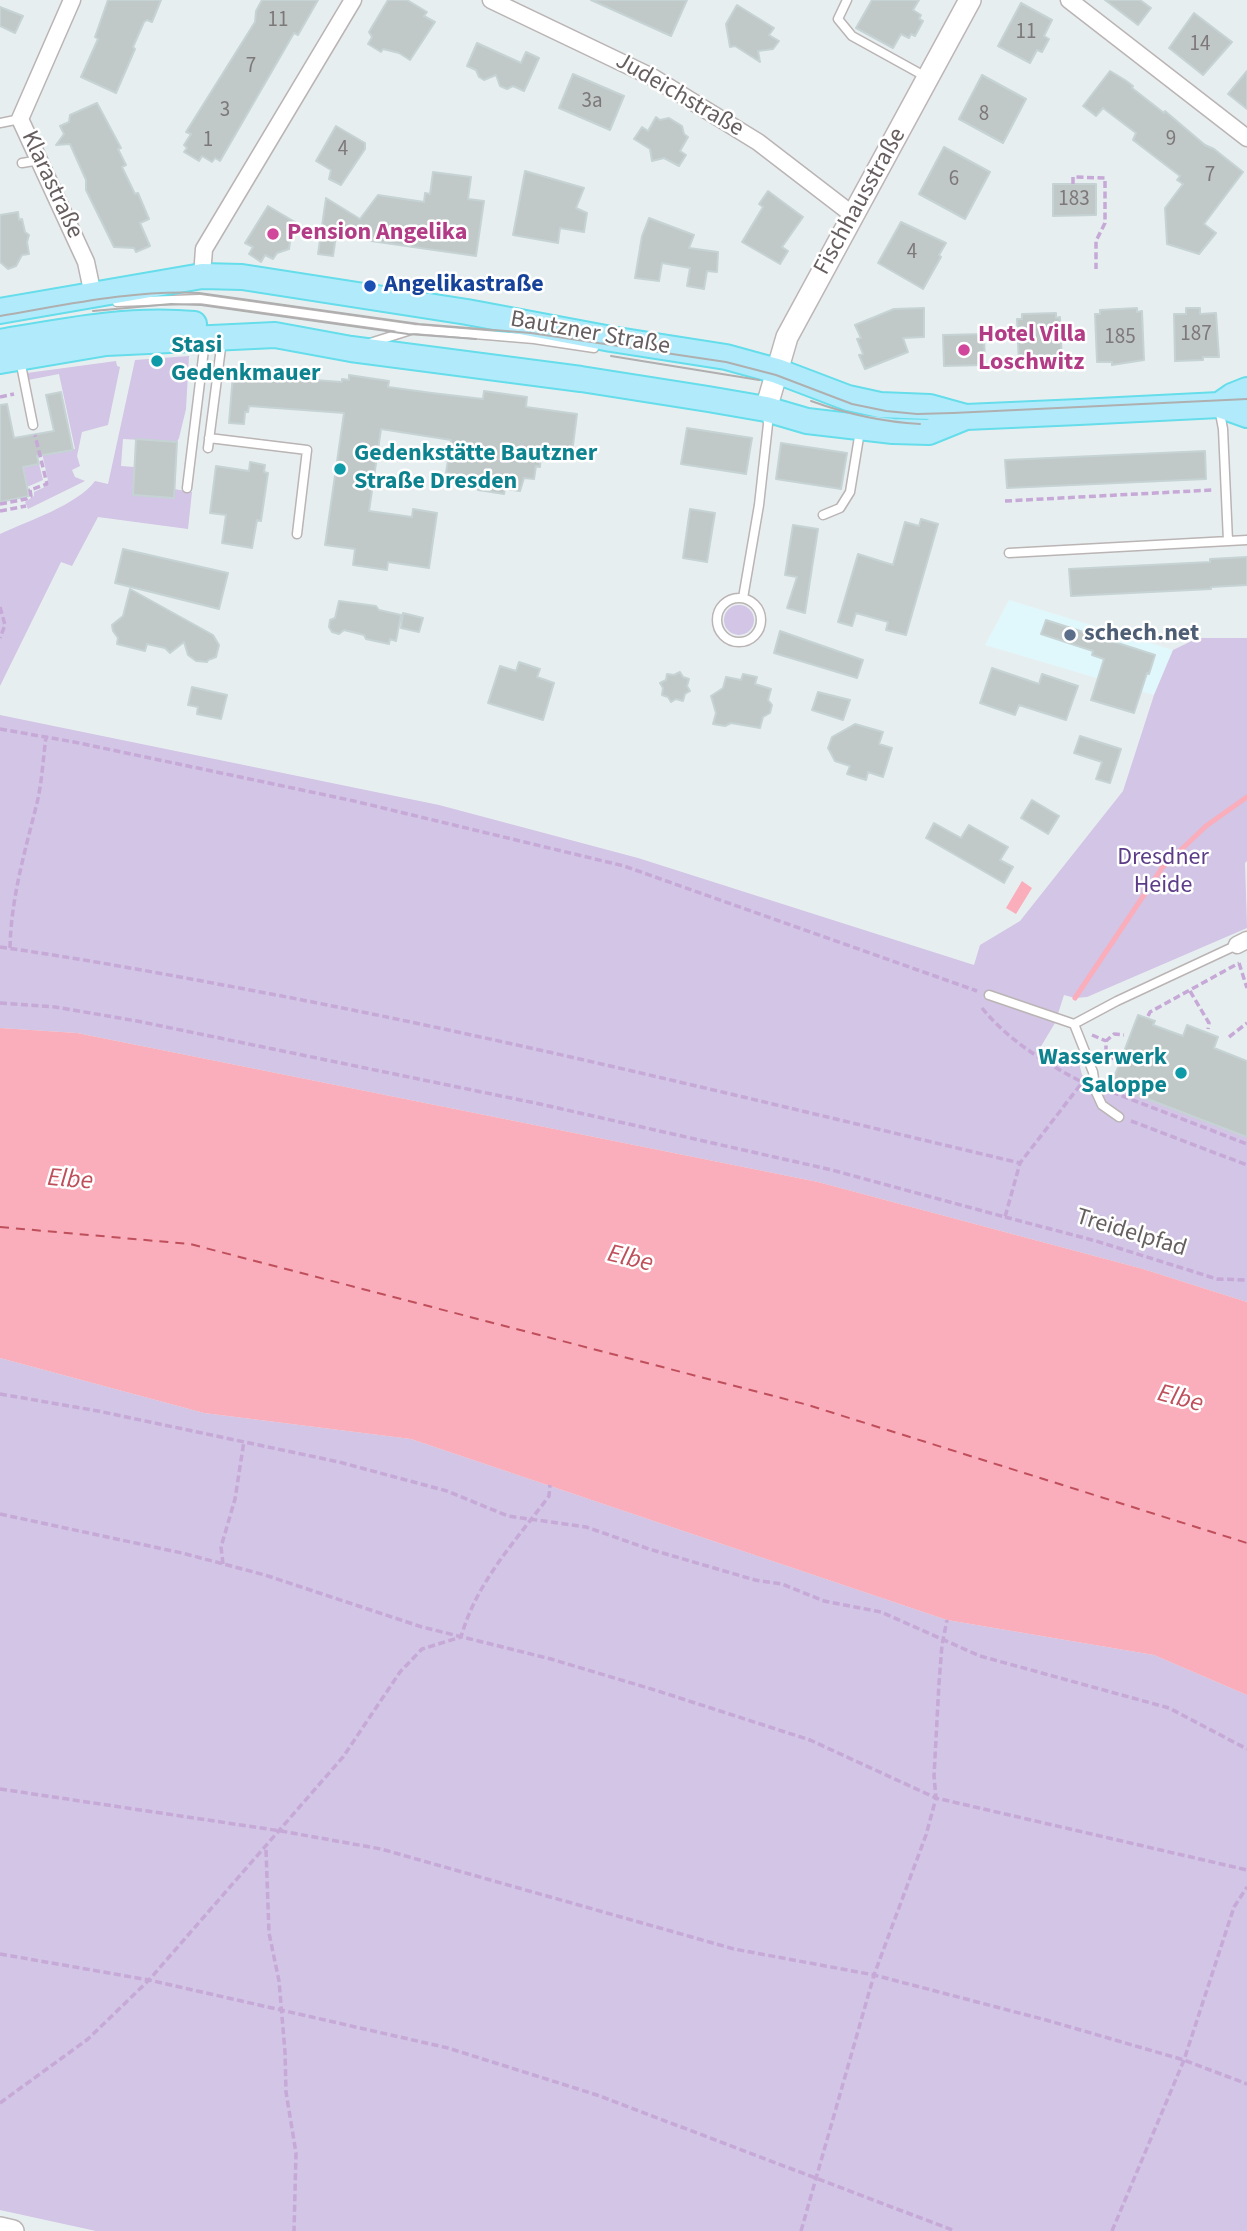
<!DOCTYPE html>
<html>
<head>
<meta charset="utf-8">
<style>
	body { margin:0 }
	canvas { display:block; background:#e7eef0 }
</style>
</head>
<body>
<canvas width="1247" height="2231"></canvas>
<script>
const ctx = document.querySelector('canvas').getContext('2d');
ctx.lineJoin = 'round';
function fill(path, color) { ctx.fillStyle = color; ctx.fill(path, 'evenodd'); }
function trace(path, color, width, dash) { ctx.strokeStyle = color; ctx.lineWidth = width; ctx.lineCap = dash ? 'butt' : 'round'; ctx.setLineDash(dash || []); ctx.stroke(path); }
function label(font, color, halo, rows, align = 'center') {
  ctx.font = font + ' "Source Sans 3",sans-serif'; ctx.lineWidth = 5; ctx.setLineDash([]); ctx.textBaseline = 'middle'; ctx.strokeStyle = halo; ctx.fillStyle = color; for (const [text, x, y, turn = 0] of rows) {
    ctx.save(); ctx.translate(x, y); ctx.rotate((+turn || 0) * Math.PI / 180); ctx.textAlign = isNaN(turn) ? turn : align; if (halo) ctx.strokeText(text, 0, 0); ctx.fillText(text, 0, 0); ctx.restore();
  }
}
const commercial = new Path2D(`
	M1009,600L1173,650L1154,695L985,645Z`);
const green = new Path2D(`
	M189,356L186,409L179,438L177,442L123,439L121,466L134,467L133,495L173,498L174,489L192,492L188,529L98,517L72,566L61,562L0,686V534C28,521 77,505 95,481L108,484L135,360Z
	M116,361L117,366L120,367L108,425L82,432L77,456L80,466L72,470L75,477L85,481L28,509L25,502L34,496V492L49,485L42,453L75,449L59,374L28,380L27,373Z
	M39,464L43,480L27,487L23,467Z
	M724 620a15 15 0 1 1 30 0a15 15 0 1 1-30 0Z
	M1198,638H1247V861L1245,863L1247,928L1087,997L1075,998L1064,995L1055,1023L1040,1048C1054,1060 1065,1053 1078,1059L1082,1075L1247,1137V1302L1143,1269L818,1182L77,1033L0,1028V715L439,805L638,858L974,965L980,945L1020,921L1123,791L1154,695L1173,650Z
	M0,1358L204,1413L411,1439L947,1620L1154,1655L1247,1695V2231H96L0,2210Z`);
const water = new Path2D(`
	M1022,881L1032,888L1016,914L1006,908Z
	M0,1028L77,1033L818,1182L1143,1269L1247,1302V1695L1154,1655L947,1620L411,1439L204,1413L0,1358Z`);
const stream = new Path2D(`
	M1075,998L1162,868L1206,826L1247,797`);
const ferry = new Path2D(`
	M0,1227L190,1244L808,1405L1247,1543`);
const building = new Path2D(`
	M108,0H161L152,22L147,20L144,22L133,47L135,49L116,93L81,77L98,39L95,37Z
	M262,0H318L298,35L294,33L220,161L215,158L212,162L202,156L199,161L184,152L187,148L184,145L191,134L186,132L255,22L256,11Z
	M388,0H407L427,12L424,16L435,22L410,60L399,53L383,49L381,52L368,44L372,37L369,32Z
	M591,0H687L671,36Z
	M872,0H919L913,10L921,15L919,19L923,21L915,36L911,34L909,38L901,34L893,48L856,28Z
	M1105,0H1140L1151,8L1138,25Z
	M1021,3L1052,20L1044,36L1049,39L1042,52L1037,50L1030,63L998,46Z
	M737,5L774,28L769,35L779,41L773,49L758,51L760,62L735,46L730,47L726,24Z
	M0,7L23,16L15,33L0,26Z
	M1194,13L1232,42L1203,75L1169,48Z
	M477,43L521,63L526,52L539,58L524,91L513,86L507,89L500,86L496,75L484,80L479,77L476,70L467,66Z
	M1110,71L1125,80L1133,86L1132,88L1164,113L1165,111L1205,145L1214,149L1243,172L1204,224L1216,233L1199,254L1167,244L1165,208L1183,184L1177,180L1180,176L1133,140L1136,133L1103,108L1096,116L1083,106Z
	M1247,71V109L1228,94Z
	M573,74L624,96L610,130L559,108Z
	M982,75L1026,99L1003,143L959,119Z
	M97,103L121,148L118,149L126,165L122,167L135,194L138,193L149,219L140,223L150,246L136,252L134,248L114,247L86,190V180L70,144L56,145L64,134L60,126L69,122L70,115Z
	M656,117L660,120L669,118L682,126L684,134L688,137L680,151L686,155L679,166L664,158L652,161L650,149L634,139L642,127L648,131Z
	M336,126L365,143V149L341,185L329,179L331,170L316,161Z
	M944,147L990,172L965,219L919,194Z
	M525,171L584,188L576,208L587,213L584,232L560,228L558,243L513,235Z
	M433,172L471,177L468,199L484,201L476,256L336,236L333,256L318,254L326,198L360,219L378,195L424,202L425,193L430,194Z
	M1053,184H1096V215L1053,216Z
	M768,191L803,217L782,247L788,251L780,264L742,242L763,207L759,204Z
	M268,206L300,225L290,242L289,249L277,253L273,259L265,255L261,262L249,254L253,247L245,243Z
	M18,212L19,220L22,219L25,232L29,235L27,242L29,254L22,255L16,266L8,269L0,262V215Z
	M649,218L694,235L689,248L718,252L717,272L707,271L704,289L687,286L690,268L662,263L659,281L635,278L642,236Z
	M901,222L946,243L939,255L941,257L923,289L878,263Z
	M924,308V337L903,338L908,352L865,369L859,355L863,354L857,339L861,338L855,325L894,309Z
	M1137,308V312L1142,311L1144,360L1112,365V362H1097L1095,314H1100V310Z
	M1186,308H1200V314L1216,313L1219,357H1203V360L1175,361L1174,314H1186Z
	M1056,313V318L1060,317L1062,363L1049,364L1050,367L1022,368V365H1019L1017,319H1022V314Z
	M984,334L985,365L944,366L943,335Z
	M233,374L342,382V379L349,380V375L389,381L388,387L432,393L483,399L484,391L527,397L526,407L577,414L572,453L569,452L568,458L541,454L540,467L536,466L534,479L524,478L520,491L505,489L504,494L478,490L479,485L465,483L466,476L446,473L451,440L381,429L369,511L412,517L413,509L437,513L429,568L388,562L387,570L353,565L355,549L325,545L344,413L249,406L248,412H245L244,424L229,423Z
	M61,392L73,450L37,456L39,464L23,467L29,496L0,502V405L7,404L14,438L54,431L46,395Z
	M687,428L752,438L746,474L681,464Z
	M136,439L177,442L174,498L133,495Z
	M781,443L847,453L841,489L776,479Z
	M1205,451L1206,479L1007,488L1005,460Z
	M250,462L265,465L264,472L268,473L261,521L257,520L252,548L222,543L226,515L210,513L216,466L249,471Z
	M690,509L715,513L707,562L683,558Z
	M921,519L938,524L906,635L886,630L888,622L856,613L852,626L838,622L858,554L893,565L905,522L919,526Z
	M793,525L818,529L805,613L787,608L797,577L785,575Z
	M123,549L228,573L219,609L115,583Z
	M1247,557V585L1211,587V589L1071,596L1069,569L1210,562V559Z
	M130,589L213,635L219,645L216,657L208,660L207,662L196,661L188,655L184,642L170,653L165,648L147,644L145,651L117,644L118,638L113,631L112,625L123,616Z
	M339,601L376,606L379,610L401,615L396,641L390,639L389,644L366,639L364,635L344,630L339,634L332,632L329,627L330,620L335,618Z
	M403,613L423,618L419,632L401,628Z
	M1046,620L1155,655L1149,674L1147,673L1134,713L1091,700L1104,659L1092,655L1093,651L1041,634Z
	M780,631L863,660L857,678L774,653Z
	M519,662L540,669L537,677L554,683L543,720L488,703L500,666L516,671Z
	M992,668L1039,684L1042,674L1078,686L1066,720L1019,705L1015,715L980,703Z
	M680,672L683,677L689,679L687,686L690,691L685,694L683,701L676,699L671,702L668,697L662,695L663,688L660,683L666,680L667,674L674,675Z
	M743,674L757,677L755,684L771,689L768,700L772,705L770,713L763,717L760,728L731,723L725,726L713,724L716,713L711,696L723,688L726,677L741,680Z
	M192,687L227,695L221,719L197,714L198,707L188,705Z
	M818,692L850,700L843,720L812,710Z
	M855,724L883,732L879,744L892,748L883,777L868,772L866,780L847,774L850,766L835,761L828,748L832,737Z
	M1080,736L1121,749L1110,783L1096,779L1102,762L1074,753Z
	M1032,800L1059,816L1048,834L1021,818Z
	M934,823L961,838L969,825L1008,847L1000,860L1013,867L1004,883L926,838Z
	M1138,1015L1155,1021L1153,1025L1183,1036L1187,1025L1218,1037L1214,1048L1247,1061V1137L1111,1085Z`);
const path = new Path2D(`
	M1073,184V177L1105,178V223L1096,241V269
	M0,397L14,394
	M1005,501L1212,490
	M0,504L26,499L31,496L30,490L47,484L35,435
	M0,511L26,506
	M0,607L5,625L0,638
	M0,729L74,742L354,801L624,866L977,991
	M0,947C91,960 181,977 271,994C523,1042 771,1104 1020,1163
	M10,948C11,898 25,851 37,803C42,782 43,759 46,737
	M1239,963L1247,988
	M1190,991L1209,1023L1208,1029
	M0,1003L55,1007L137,1021L540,1104L832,1170L1005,1217L1020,1163L1081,1084
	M982,1008C1008,1040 1045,1063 1082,1082
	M1148,1016L1150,1012L1239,963
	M1092,1035L1106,1041
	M1229,1037L1247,1023
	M1114,1059L1106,1053V1041L1114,1034L1124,1035
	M1112,1092L1247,1144
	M1131,1121L1247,1165
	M1005,1217L1096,1241L1217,1279L1247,1280
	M0,1394L98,1411L339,1462L447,1491L508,1516L586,1527L649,1549L755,1580L782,1584L824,1601L881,1612L980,1656L1169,1708L1247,1749
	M0,1514L182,1553L265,1575L422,1627L551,1659L658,1691L810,1740L936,1798L1247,1870
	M223,1564L221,1547L235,1499L244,1441
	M0,1789L281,1831L381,1849L734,1949L874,1975L1046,2020L1184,2060L1247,2084
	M266,1850L269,1933L279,1981L285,2052L286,2092L296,2153L294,2231
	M0,1954L149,1980L448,2048L597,2095L955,2231
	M0,2103L88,2039L149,1980L343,1757L400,1672L422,1649L461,1637C477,1581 515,1542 549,1496L550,1485
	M801,2231L874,1975L926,1835L936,1798L934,1776L939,1683L942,1645L947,1620
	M1112,2231L1184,2060L1234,1907L1247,1887`);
const service = new Path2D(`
	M847,0L838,19L852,36L928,78
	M0,123L20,119
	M22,163L40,160
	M117,302L200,299L414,329L534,339L594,348
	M370,343L411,330
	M20,360L33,425
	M1219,408L1223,429L1228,541
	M209,438L307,450L297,534
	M208,448L222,340
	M187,488L205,341
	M823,515L840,508L850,492L860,431
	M1009,553L1247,540
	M743,598L759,505L768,424L767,414
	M717 620a22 22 0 1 1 44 0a22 22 0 1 1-44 0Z
	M989,995L1074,1024
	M1074,1024L1117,1001L1237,945
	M1074,1024L1093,1072L1096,1092L1102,1105L1119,1117`);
const minor = new Path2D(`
	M72,0L20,119L86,262L93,295
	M491,0L654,78L758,142L853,215
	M1069,0L1247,138
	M202,276L204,249L353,0
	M1237,945L1247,940`);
const secondary = new Path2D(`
	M766,409L787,337L970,0
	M0,2228L13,2231`);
const primary = new Path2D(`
	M0,311L202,276L242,277L467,312L611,339L726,357L777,371L848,398L880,405L930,407L966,417
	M0,342C64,331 128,318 194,324
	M0,361L106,343L275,335L351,349L581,379L708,399L766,409L807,421L893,431L929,432L966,417L1079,412L1219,405L1247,415
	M1219,405L1232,396L1247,390`);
const tram = new Path2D(`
	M93,311L171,304L201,305L408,334L476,339
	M0,316C66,305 132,290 199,293L419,324L531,333L726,362L776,375L852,404L886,411L917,414L953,413L1247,399
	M611,356L759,380
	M811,401C847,414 883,422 920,424`);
const markers = [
	[273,234,7,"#d1479c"],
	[370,286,7,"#1a4fb4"],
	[964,350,7,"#d1479c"],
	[157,361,7,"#0f9aa8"],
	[340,469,7,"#0f9aa8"],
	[1070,635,7,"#5c6f8a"],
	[1181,1073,7,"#0f9aa8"]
];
const numberNames = [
	["11",278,21],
	["11",1026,33],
	["14",1200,45],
	["7",251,67],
	["3a",592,102],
	["3",225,111],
	["8",984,115],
	["9",1171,140],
	["1",208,141],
	["4",343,150],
	["7",1210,176],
	["6",954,180],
	["183",1074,200],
	["4",912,253],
	["187",1196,335],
	["185",1120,338]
];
const streetNames = [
	["Judeichstraße",679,96,30],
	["Klarastraße",51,185,65],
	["Fischhausstraße",861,202,-61],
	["Bautzner Straße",590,334,10],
	["Treidelpfad",1131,1234,17]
];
const hotelNames = [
	["Pension Angelika",287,234],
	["Hotel Villa",978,336],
	["Loschwitz",978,364]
];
const transitNames = [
	["Angelikastraße",384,286]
];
const cultureNames = [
	["Stasi",171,347],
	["Gedenkmauer",171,375],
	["Gedenkstätte Bautzner",354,455],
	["Straße Dresden",354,483],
	["Wasserwerk",1167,1059,"right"],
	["Saloppe",1167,1087,"right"]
];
const serviceNames = [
	["schech.net",1084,635]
];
const parkNames = [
	["Dresdner",1163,859],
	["Heide",1163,887]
];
const waterNames = [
	["Elbe",70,1181,5],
	["Elbe",630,1260,14],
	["Elbe",1180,1400,15]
];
fill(commercial, '#e0f8fc');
fill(green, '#d2c5e5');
fill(water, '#faadbb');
trace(stream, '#faadbb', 5);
trace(ferry, '#be4f5b', 2, [9, 7]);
fill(building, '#c1c8c8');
trace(building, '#c6d3d4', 2);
trace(service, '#bbb4b4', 11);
trace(minor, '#bbb4b4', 19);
trace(secondary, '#bdb5b6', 24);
trace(primary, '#66ddea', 28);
trace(path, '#c6a9d7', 3.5, [7, 3.5]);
trace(service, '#fff', 8);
trace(minor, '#fff', 16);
trace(secondary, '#fff', 21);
trace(primary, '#b1ebfb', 24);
trace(tram, '#b0afaf', 2);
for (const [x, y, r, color] of markers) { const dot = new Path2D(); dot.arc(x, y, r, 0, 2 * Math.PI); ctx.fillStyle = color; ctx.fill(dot); trace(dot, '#fff', 2.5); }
label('21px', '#7d7879', null, numberNames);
label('24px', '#665e5f', '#fff', streetNames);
label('bold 24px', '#b23c85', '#fff', hotelNames, 'left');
label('bold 24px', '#164399', '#fff', transitNames, 'left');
label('bold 24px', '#0d838f', '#fff', cultureNames, 'left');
label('bold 24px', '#4e5e75', '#fff', serviceNames, 'left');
label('24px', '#5c3c88', '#fff', parkNames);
label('italic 26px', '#be4f5b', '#fff', waterNames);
</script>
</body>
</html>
